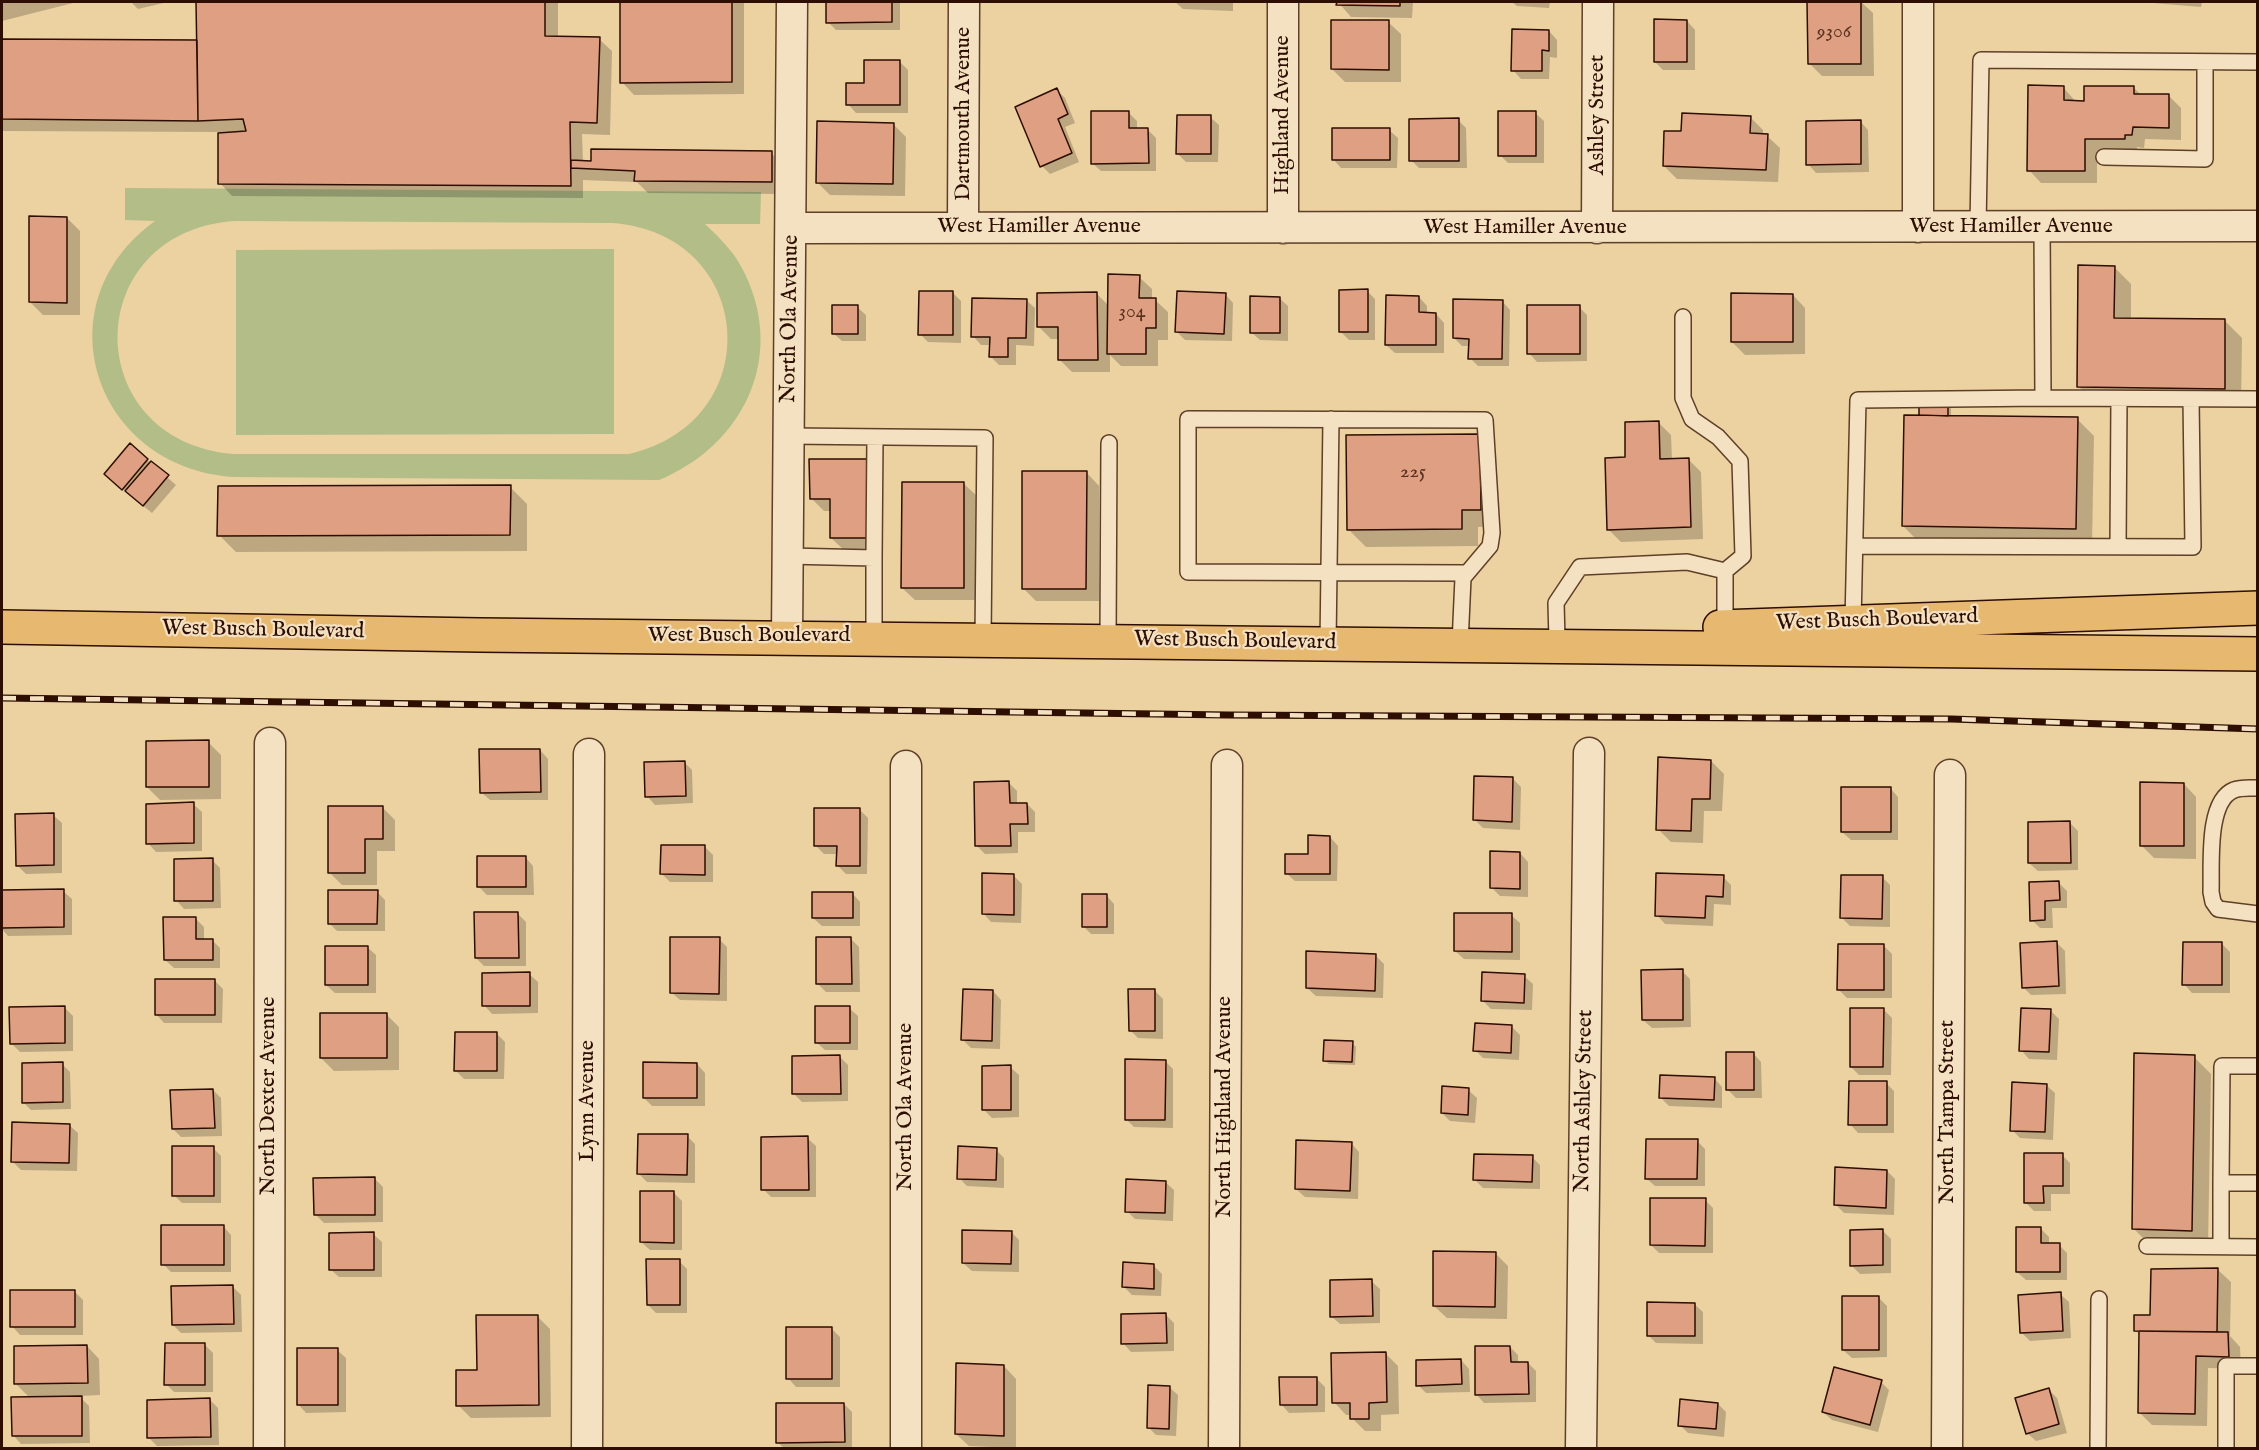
<!DOCTYPE html>
<html>
<head>
<meta charset="utf-8">
<style>
	body { margin:0 }
	#map { position:relative; width:2259px; height:1450px; overflow:hidden; background:#ecd1a1; font-family:"IM FELL English",serif }
	canvas { display:block }
	.frame { position:absolute; inset:0; border:3px solid #2e0e00; pointer-events:none }
</style>
</head>
<body>
<div id="map">
<canvas width="2259" height="1450"></canvas>
<div class="frame"></div>
</div>
<script>
const ctx = document.querySelector('canvas').getContext('2d');
ctx.lineJoin = 'round';
function fill(path, color) { ctx.fillStyle = color; ctx.fill(path, 'evenodd'); }
function trace(path, color, width, dash) { ctx.strokeStyle = color; ctx.lineWidth = width; ctx.lineCap = dash ? 'butt' : 'round'; ctx.setLineDash(dash || []); ctx.stroke(path); }
function label(font, color, halo, rows, align = 'center') {
  ctx.font = font + ' "IM FELL English",serif'; ctx.lineWidth = 4.5; ctx.setLineDash([]); ctx.textBaseline = 'middle'; ctx.strokeStyle = halo; ctx.fillStyle = color; for (const [text, x, y, turn = 0] of rows) {
    ctx.save(); ctx.translate(x, y); ctx.rotate((+turn || 0) * Math.PI / 180); ctx.textAlign = isNaN(turn) ? turn : align; if (halo) ctx.strokeText(text, 0, 0); ctx.fillText(text, 0, 0); ctx.restore();
  }
}
const green = new Path2D(`
	M125,188L761,192L760,224H705C721,239 736,254 745,274C786,359 742,446 659,480L233,477C94,467 40,304 155,221L125,220ZM235,221L612,223C756,233 770,422 629,454H233C78,440 80,231 235,221Z
	M614,249V434L236,435V250Z`);
const shadow = new Path2D(`
	M2,2H77L2,21Z
	M131,2H168L138,9Z
	M197,2H558V38L599,39L612,51L610,135L582,134L583,162L771,153L784,165V194L648,193L637,182L583,180V198L232,196L220,183V132L2,131V41L198,42Z
	M621,2H744V94L634,95L622,82Z
	M828,2H900V30H836L828,22Z
	M1175,2H1233V11L1183,9Z
	M1338,2H1413L1412,18L1351,17Z
	M1512,2H1550L1549,8L1517,6Z
	M1809,2H1861L1873,13L1874,76H1822L1809,63Z
	M2141,2H2202L2201,7Z
	M1687,21L1695,30V70H1663L1655,62Z
	M1388,22L1401,34V82H1345L1332,69Z
	M1549,31L1557,40V58L1550,57L1549,79H1521L1513,70Z
	M899,61L908,70V113H856L848,104L866,84Z
	M2063,87L2076,102L2086,103L2133,87L2141,95H2168L2181,108V140L2145,139L2144,148L2137,147V151H2097V183H2041L2029,170Z
	M1057,90L1065,98L1075,123L1065,127L1079,162L1050,174L1042,166Z
	M1128,112L1137,121V130H1148L1156,138V171H1101L1092,163Z
	M1535,113L1544,121V163H1508L1500,155Z
	M1210,117L1219,125L1218,162H1186L1177,153Z
	M1750,117L1763,130V136H1767L1780,148L1778,182L1677,179L1664,166L1683,132Z
	M1458,120L1466,128L1467,168H1419L1411,160Z
	M1860,121L1868,130L1869,172L1816,173L1808,164Z
	M893,124L906,137L905,196L830,195L817,182Z
	M1389,130L1398,138L1397,168H1341L1333,159Z
	M67,218L80,231V315H43L30,302Z
	M2114,267L2131,284V319L2225,321L2242,338L2241,406L2095,403L2078,386Z
	M1139,277L1152,289V300H1155L1168,312V340H1158V366H1121L1110,355V372H1072L1059,359V339H1051L1038,326L1097,294L1109,306Z
	M1367,291L1375,299V340H1349L1341,332Z
	M953,293L961,301V343L928,342L920,334Z
	M1225,294L1233,303L1232,341L1185,340L1177,332Z
	M1793,295L1805,308V354L1745,355L1732,342Z
	M1419,297L1427,306V314H1436L1444,323V353H1395L1386,345Z
	M1279,298L1288,306V341L1260,340L1251,332Z
	M1026,300L1035,308L1034,346L1016,345V365H999L991,357V345H981L973,336Z
	M1502,301L1510,310L1509,366H1478L1470,358V346H1462L1454,338Z
	M857,307L866,315V341H842L833,333Z
	M1579,307L1587,315V361L1537,362L1529,353Z
	M1951,401V417L2077,419L2094,436L2092,545L1920,543L1903,526L1923,417L1921,415Z
	M1658,422L1671,435L1672,460H1689L1701,472L1703,539L1621,542L1608,529L1627,459Z
	M1479,435L1496,452L1497,526L1478,527V546L1366,547L1349,530Z
	M147,460L176,485L152,513L114,482Z
	M811,460L881,550H844L831,538V511H824L811,498Z
	M1087,473L1099,486V601H1036L1023,588Z
	M964,484L977,496V600H915L902,588Z
	M510,487L527,504V551L236,552L219,535Z
	M208,742L221,755V799L160,800L147,787Z
	M540,750L548,759V800H490L481,792Z
	M1711,761L1724,774L1722,811H1704L1703,843L1671,842L1658,829Z
	M684,762L692,770L693,803L655,805L647,796Z
	M1513,779L1521,787L1520,830L1483,828L1475,820Z
	M1009,783L1017,791V804H1027L1035,812V832H1018V853L985,854L977,846Z
	M2184,784L2196,797V859L2154,858L2141,845Z
	M1890,788L1898,797V840H1851L1842,832Z
	M193,804L202,812V851L156,852L148,843Z
	M382,807L395,820V851H377V885H342L329,872Z
	M860,810L868,818L867,874H846L838,866V854H824L816,846Z
	M53,815L62,823V873L26,874L17,865Z
	M2070,823L2078,831V870L2038,871L2029,863Z
	M1330,837L1338,846L1337,881H1295L1286,873Z
	M705,847L713,855V882H670L662,874Z
	M1520,853L1528,862V897L1500,896L1492,888Z
	M525,857L533,866L534,895H487L479,887Z
	M212,860L220,868L221,908L184,909L176,900Z
	M1013,875L1022,884L1021,923L991,922L983,913Z
	M1723,877L1731,885V905L1714,904L1713,926L1665,924L1657,915Z
	M1882,877L1890,885V927L1850,926L1842,918Z
	M2058,882L2067,891V908H2052L2053,928H2040L2032,920L2030,883Z
	M2,891H63L72,899V935L8,936L2,929Z
	M377,892L385,900V931H337L329,923Z
	M852,893L860,902V926H822L813,918Z
	M1106,895L1114,904V934H1091L1083,926Z
	M518,914L526,922V966H484L476,958Z
	M1511,915L1520,923V960L1464,959L1455,951Z
	M195,918L204,927V940H212L220,948V968H174L165,960Z
	M719,939L727,947V1001L680,1000L671,992Z
	M851,939L859,947L860,992H826L817,983Z
	M2057,943L2065,951L2066,994L2031,995L2023,987Z
	M2222,944L2230,952V993H2192L2184,984Z
	M1884,946L1892,954V998H1847L1839,990Z
	M367,947L376,955V993H335L326,985Z
	M1375,955L1384,964L1383,998L1316,996L1307,988Z
	M1682,971L1690,979L1691,1027L1652,1028L1643,1020Z
	M529,974L538,982V1013L492,1014L484,1005Z
	M1524,976L1533,984L1532,1010L1491,1009L1482,1000Z
	M215,981L223,989L222,1023H164L156,1014Z
	M993,991L1001,1000L1000,1049L971,1048L963,1040Z
	M1155,991L1163,999V1039L1138,1038L1130,1030Z
	M64,1007L73,1016V1051L20,1052L12,1044Z
	M849,1008L858,1016V1050H825L816,1042Z
	M1884,1010L1892,1018L1891,1075H1859L1851,1067Z
	M2050,1010L2059,1019L2057,1060L2029,1059L2021,1050Z
	M386,1014L399,1027V1070L334,1071L321,1058Z
	M1512,1027L1520,1035L1519,1060L1483,1058L1475,1050Z
	M496,1033L505,1042L504,1079H464L456,1071Z
	M1352,1043L1356,1047L1355,1065L1329,1064L1325,1061Z
	M1753,1053L1761,1062L1762,1098H1736L1728,1090Z
	M840,1057L848,1065V1101L802,1102L794,1094Z
	M2194,1057L2211,1074L2208,1247L2150,1245L2133,1228Z
	M1165,1061L1173,1069V1128L1134,1127L1126,1119Z
	M62,1064L70,1072L71,1109L31,1110L23,1102Z
	M697,1064L705,1073V1106H652L644,1098Z
	M1010,1067L1019,1075V1117L992,1118L984,1110Z
	M1714,1078L1722,1087V1108L1669,1106L1660,1097Z
	M1886,1083L1894,1091V1133H1858L1850,1124Z
	M2046,1085L2055,1093L2053,1140L2020,1138L2012,1130Z
	M213,1090L221,1098L222,1136L181,1137L173,1129Z
	M1468,1090L1477,1098L1475,1123L1450,1121L1442,1113Z
	M69,1125L78,1133L77,1171L21,1170L12,1161Z
	M687,1136L695,1144V1183L647,1182L639,1174Z
	M807,1138L816,1146V1197H771L763,1189Z
	M1697,1141L1705,1149V1186H1655L1646,1178Z
	M1351,1143L1359,1152L1358,1199L1305,1197L1296,1189Z
	M213,1148L221,1156V1203H182L174,1195Z
	M996,1150L1004,1158V1188L967,1186L959,1178Z
	M2062,1155L2070,1163V1194H2051V1211H2034L2025,1202Z
	M1532,1157L1540,1165V1189L1483,1188L1474,1179Z
	M1887,1171L1895,1179L1894,1215L1844,1213L1836,1205Z
	M374,1178L383,1187V1222L324,1223L315,1214Z
	M1165,1182L1174,1190L1173,1221L1135,1219L1127,1211Z
	M674,1193L682,1201V1250H650L641,1242Z
	M1705,1200L1713,1208V1253H1659L1651,1245Z
	M223,1226L231,1235V1272H171L163,1264Z
	M2040,1228L2049,1237V1245H2059L2067,1253V1280H2026L2017,1272Z
	M1883,1231L1891,1239V1273L1860,1274L1852,1266Z
	M1011,1232L1019,1240V1272L972,1271L963,1263Z
	M373,1234L382,1242V1277H339L330,1269Z
	M1495,1253L1508,1266L1507,1319L1447,1318L1434,1306Z
	M679,1261L687,1269V1313H656L648,1305Z
	M1153,1265L1162,1274L1161,1296L1132,1295L1124,1287Z
	M2218,1270L2231,1282L2230,1336L2240,1347L2241,1369L2208,1368L2207,1426L2152,1425L2139,1412L2140,1335L2136,1331L2151,1316Z
	M1371,1281L1380,1289V1323L1340,1324L1331,1316Z
	M233,1287L241,1295L242,1332L181,1333L173,1325Z
	M75,1292L83,1300V1335H20L12,1326Z
	M2060,1294L2069,1302L2071,1338L2030,1341L2021,1332Z
	M1878,1297L1887,1306V1357L1852,1358L1843,1350Z
	M1694,1304L1703,1312V1344L1656,1343L1648,1335Z
	M1166,1315L1174,1323V1351L1131,1352L1123,1343Z
	M537,1316L550,1329L551,1417L471,1418L458,1405Z
	M831,1328L840,1337V1387H796L788,1378Z
	M205,1345L213,1353V1392H174L166,1384Z
	M87,1346L99,1359L100,1395L79,1396L89,1406L90,1443L21,1444L13,1435L30,1398L16,1384Z
	M1510,1347L1518,1355V1363H1528L1536,1371V1402L1484,1403L1476,1394Z
	M337,1350L346,1358V1412L306,1413L298,1404Z
	M1386,1354L1398,1366L1399,1414L1381,1415V1431H1365L1352,1418V1415H1346L1334,1402Z
	M1461,1360L1469,1369L1470,1392L1426,1393L1418,1385Z
	M1004,1366L1016,1379V1448L969,1446L956,1434Z
	M1316,1378L1325,1387V1412L1289,1413L1281,1404Z
	M1881,1382L1889,1390L1878,1432L1832,1420L1823,1412Z
	M1169,1387L1178,1395L1176,1436L1156,1435L1148,1427Z
	M2048,1389L2057,1398L2067,1433L2036,1441L2027,1433Z
	M210,1400L218,1408L219,1445L157,1446L149,1438Z
	M844,1404L852,1412V1448H784L777,1442Z
	M1718,1404L1726,1412L1724,1437L1688,1433L1680,1425Z`);
const building = new Path2D(`
	M196,2H545V36L600,37L597,123L570,122L571,186L218,184V133L246,131L243,119L198,121Z
	M620,2H732V82L620,83Z
	M826,2H892V22L826,23Z
	M1337,2H1400V6L1336,5Z
	M1807,2H1861V64H1808Z
	M1654,19L1687,20V62H1654Z
	M1331,20H1389V70L1331,69Z
	M1512,29L1549,30V51L1542,50V71H1511Z
	M2,39L197,40L198,121L2,119Z
	M864,60H900V105H846V83H864Z
	M2028,85L2064,86V100L2084,101V86H2134V94H2169V128L2133,127L2132,135H2125V139H2085V171H2027Z
	M1057,88L1068,114L1058,119L1072,153L1040,167L1015,107Z
	M1091,111H1129V128H1148L1149,163L1091,164Z
	M1498,111H1536V156H1498Z
	M1682,113L1751,116L1750,133L1768,134L1766,170L1663,166L1664,131H1681Z
	M1177,115H1211V154H1176Z
	M1459,118V161H1409V119Z
	M1861,120V164L1806,165V121Z
	M817,121L894,123L893,184L816,183Z
	M1332,128H1390V160H1332Z
	M591,149L772,151V182L634,181L635,171L571,168V160L591,161Z
	M29,216L67,217V303L29,302Z
	M2078,265L2115,266L2114,318L2225,319V389L2077,387Z
	M1108,274L1140,275L1139,298H1156V328H1146V354H1107Z
	M1368,289V332H1339V290Z
	M919,291H953V335H918Z
	M1177,291L1226,293L1224,334L1175,332Z
	M1097,292L1098,360H1058V327H1037V293Z
	M1731,293L1793,294V342H1731Z
	M1386,295L1419,296V312L1436,313V345H1385Z
	M1250,296L1280,297V333H1250Z
	M972,298L1027,299L1026,338H1008V357H989L990,337H971Z
	M1453,299L1503,300L1502,359H1468L1469,339L1453,338Z
	M832,305H858V334H832Z
	M1527,305H1580V354H1527Z
	M1919,396H1948V416L1919,415Z
	M1904,415L2078,417L2076,529L1902,526Z
	M1659,421L1660,459L1689,458L1691,527L1607,530L1605,458L1625,457V422Z
	M1480,434L1481,510H1462V529L1347,530L1346,435Z
	M130,443L148,459L122,490L104,474Z
	M809,459H869V538H830V499H810Z
	M151,461L169,475L143,506L125,491Z
	M1022,471H1087L1086,589H1022Z
	M902,482H964V588H901Z
	M511,485L510,535L217,536L218,486Z
	M209,740V787H146V741Z
	M479,749H540L541,792L480,793Z
	M1658,757L1711,760L1710,799H1692L1691,831L1656,830Z
	M685,761L686,796L645,797L644,762Z
	M1474,776L1513,777L1512,822L1473,820Z
	M1009,781L1010,803H1027L1028,824H1010L1011,846H975L974,782Z
	M2140,782L2184,783V846H2140Z
	M1841,787H1891V832H1841Z
	M194,802V843L146,844V804Z
	M328,806H383V839H365V873H328Z
	M814,808H860V866H836L837,846H814Z
	M54,813V865L16,866L15,814Z
	M2070,821L2071,863H2028V822Z
	M1308,835L1330,836V874H1285V854H1308Z
	M661,845H705V875L660,874Z
	M1490,851L1520,852V889L1490,888Z
	M477,856H526V887H477Z
	M213,858V901H174V859Z
	M982,873L1014,874V915L982,914Z
	M1656,873L1724,875L1723,897L1706,896L1705,918L1655,916Z
	M1841,875H1883L1882,919L1840,918Z
	M2059,881L2060,900L2045,901V920L2030,921L2029,882Z
	M64,889V927L2,928V890Z
	M328,890H378L377,924H328Z
	M812,892H853V918H812Z
	M1082,894H1107V927H1082Z
	M474,912H518L519,958H475Z
	M1454,913H1512V952L1454,951Z
	M163,917H196V939H213V960H164Z
	M670,937H720L719,994L670,993Z
	M816,937H851L852,984H816Z
	M2057,941L2059,986L2022,988L2020,943Z
	M2183,942H2222V985H2182Z
	M1838,944H1884V990H1837Z
	M325,946H368V985H325Z
	M1306,951L1376,954L1375,991L1306,988Z
	M1683,969V1020H1642L1641,970Z
	M530,972V1006H482V973Z
	M1482,972L1525,974L1524,1003L1481,1001Z
	M155,979H215V1015H155Z
	M963,989L993,990L992,1041L961,1040Z
	M1128,989H1155V1031H1129Z
	M65,1006V1043L10,1044L9,1007Z
	M815,1006H850V1043H815Z
	M1850,1008H1884L1883,1067H1850Z
	M2021,1008L2051,1009L2049,1052L2019,1051Z
	M320,1013H387V1058H320Z
	M1475,1023L1512,1025L1511,1053L1473,1051Z
	M455,1032H497V1071H454Z
	M1324,1040L1353,1041L1352,1062L1323,1061Z
	M1726,1052H1754V1090H1726Z
	M2134,1053L2195,1055L2192,1231L2132,1229Z
	M840,1055L841,1094H792V1056Z
	M1125,1059L1166,1060L1165,1120H1125Z
	M63,1062V1102L22,1103V1063Z
	M643,1062L697,1063V1098H643Z
	M1011,1065V1110H982V1066Z
	M1660,1075L1715,1077L1714,1100L1659,1098Z
	M1849,1081H1887V1125H1848Z
	M2012,1082L2047,1084L2045,1132L2010,1131Z
	M1442,1086L1469,1088L1468,1115L1441,1113Z
	M213,1089L215,1128L172,1129L170,1090Z
	M12,1122L70,1124L69,1163L11,1162Z
	M638,1134H688L687,1175L637,1174Z
	M808,1136L809,1190H761V1137Z
	M1646,1139H1698L1697,1179H1645Z
	M1296,1140L1352,1142L1350,1191L1295,1189Z
	M172,1146H214V1196H172Z
	M958,1146L997,1148L996,1180L957,1179Z
	M2024,1153H2063V1186H2043L2044,1203H2024Z
	M1474,1154L1533,1155L1532,1182L1473,1180Z
	M1835,1167L1887,1170L1886,1208L1834,1205Z
	M375,1177V1215H314L313,1178Z
	M1126,1179L1166,1181L1165,1213L1125,1212Z
	M640,1191H674V1243L640,1242Z
	M1650,1198H1706L1705,1246L1650,1245Z
	M161,1225H224V1265H161Z
	M2016,1227H2041V1243H2060V1272H2016Z
	M1883,1229V1265L1850,1266V1230Z
	M962,1230L1012,1231L1011,1264L962,1263Z
	M374,1232V1270H329V1233Z
	M1433,1251L1496,1252L1495,1307L1433,1306Z
	M646,1259H680V1305H647Z
	M1123,1262L1154,1264V1289L1122,1287Z
	M2218,1268L2217,1332L2134,1331V1315H2150L2151,1269Z
	M1372,1279L1373,1316L1330,1317V1280Z
	M233,1285L234,1324L172,1325L171,1286Z
	M10,1290H75V1327H10Z
	M2061,1292L2063,1331L2020,1333L2018,1295Z
	M1842,1296H1879V1350H1842Z
	M1647,1302L1695,1303V1336H1647Z
	M1166,1313L1167,1343L1121,1344V1314Z
	M476,1315H538L539,1405L456,1406V1370H477Z
	M786,1327H832V1379H786Z
	M2139,1331L2228,1332L2229,1357L2196,1356L2195,1414L2138,1413Z
	M165,1343H205V1385H164Z
	M87,1345L88,1383L14,1384V1346Z
	M1475,1346H1510L1511,1362H1528L1529,1394L1475,1395Z
	M297,1348H338V1405H297Z
	M1386,1352L1387,1402L1369,1403V1419H1350V1403H1332L1331,1353Z
	M1461,1359L1462,1384L1416,1386V1360Z
	M956,1363L1004,1365V1436L955,1434Z
	M1834,1367L1882,1380L1870,1425L1822,1412Z
	M1279,1377H1317V1405H1280Z
	M1148,1385L1170,1386L1169,1429L1147,1428Z
	M2049,1388L2059,1424L2026,1434L2015,1398Z
	M82,1396V1436H12L11,1397Z
	M210,1398L211,1437L147,1438V1400Z
	M1680,1399L1718,1403L1716,1429L1678,1426Z
	M776,1403H844L845,1442L776,1443Z`);
const lane = new Path2D(`
	M2104,157L2205,159V62
	M1978,226L1981,60L2258,62
	M2042,227L2043,398L2258,399
	M1683,317V398L1692,419L1718,437L1740,461L1743,556L1725,571
	M789,436L985,438L983,639
	M1855,546L2193,547L2191,399
	M2118,547L2119,399
	M788,556L874,558V637
	M874,558L875,437
	M1853,622L1858,400L2043,398
	M1108,640L1109,443
	M1557,640L1556,603L1580,567L1687,562L1725,571V627
	M1328,643L1331,419
	M1460,644L1463,578L1490,546L1492,533L1485,420L1188,419V572L1466,573
	M2258,788C2250,788 2241,787 2234,790C2206,801 2212,866 2211,892L2213,902L2218,909L2258,914
	M2221,1183L2222,1066H2258
	M2147,1246L2258,1247
	M2221,1246V1183H2258
	M2098,1448L2099,1299
	M2226,1448V1366H2258`);
const street = new Path2D(`
	M1918,2V227
	M963,226L964,2
	M792,228L2258,226
	M1283,228V2
	M1597,228L1598,2
	M787,636L792,2
	M906,766V1448
	M269,1448L270,743
	M587,1448L589,754
	M1224,1448L1227,765
	M1581,1448L1589,753
	M1947,1448L1950,775`);
const primary = new Path2D(`
	M2,627L480,635L2258,654
	M1720,627L2258,608`);
const rail = new Path2D(`
	M2,698L1228,715L1951,719L2258,729`);
const numberNames = [
	["9306",1834,33],
	["304",1132,313],
	["225",1413,473]
];
const streetNames = [
	["Dartmouth Avenue",964,114,-90],
	["Highland Avenue",1283,115,-90],
	["Ashley Street",1598,115,-90],
	["West Hamiller Avenue",1039,227],
	["West Hamiller Avenue",2011,227],
	["West Hamiller Avenue",1525,228],
	["North Ola Avenue",791,319,-89],
	["West Busch Boulevard",1877,621,-2],
	["West Busch Boulevard",263,631,1],
	["West Busch Boulevard",749,636],
	["West Busch Boulevard",1235,642,1],
	["North Dexter Avenue",269,1096,-90],
	["Lynn Avenue",588,1101,-90],
	["North Ashley Street",1585,1101,-89],
	["North Ola Avenue",906,1107,-90],
	["North Highland Avenue",1225,1107,-90],
	["North Tampa Street",1948,1112,-90]
];
fill(green, '#b2bd88');
fill(shadow, '#0003');
fill(building, '#de9f82');
trace(building, '#2e0e00', 1.5);
trace(lane, '#5e3f28', 18);
trace(street, '#5e3f28', 33);
trace(primary, '#2e0e00', 36);
trace(lane, '#f3e1c2', 15);
trace(street, '#f3e1c2', 30);
trace(primary, '#e6b870', 33);
trace(rail, '#2e0e00', 7);
trace(rail, '#f3e1c2', 4.5, [14]);
label('20px', '#5a3220', null, numberNames);
label('22px', '#2e0e00', '#f3e1c2', streetNames);
</script>
</body>
</html>
